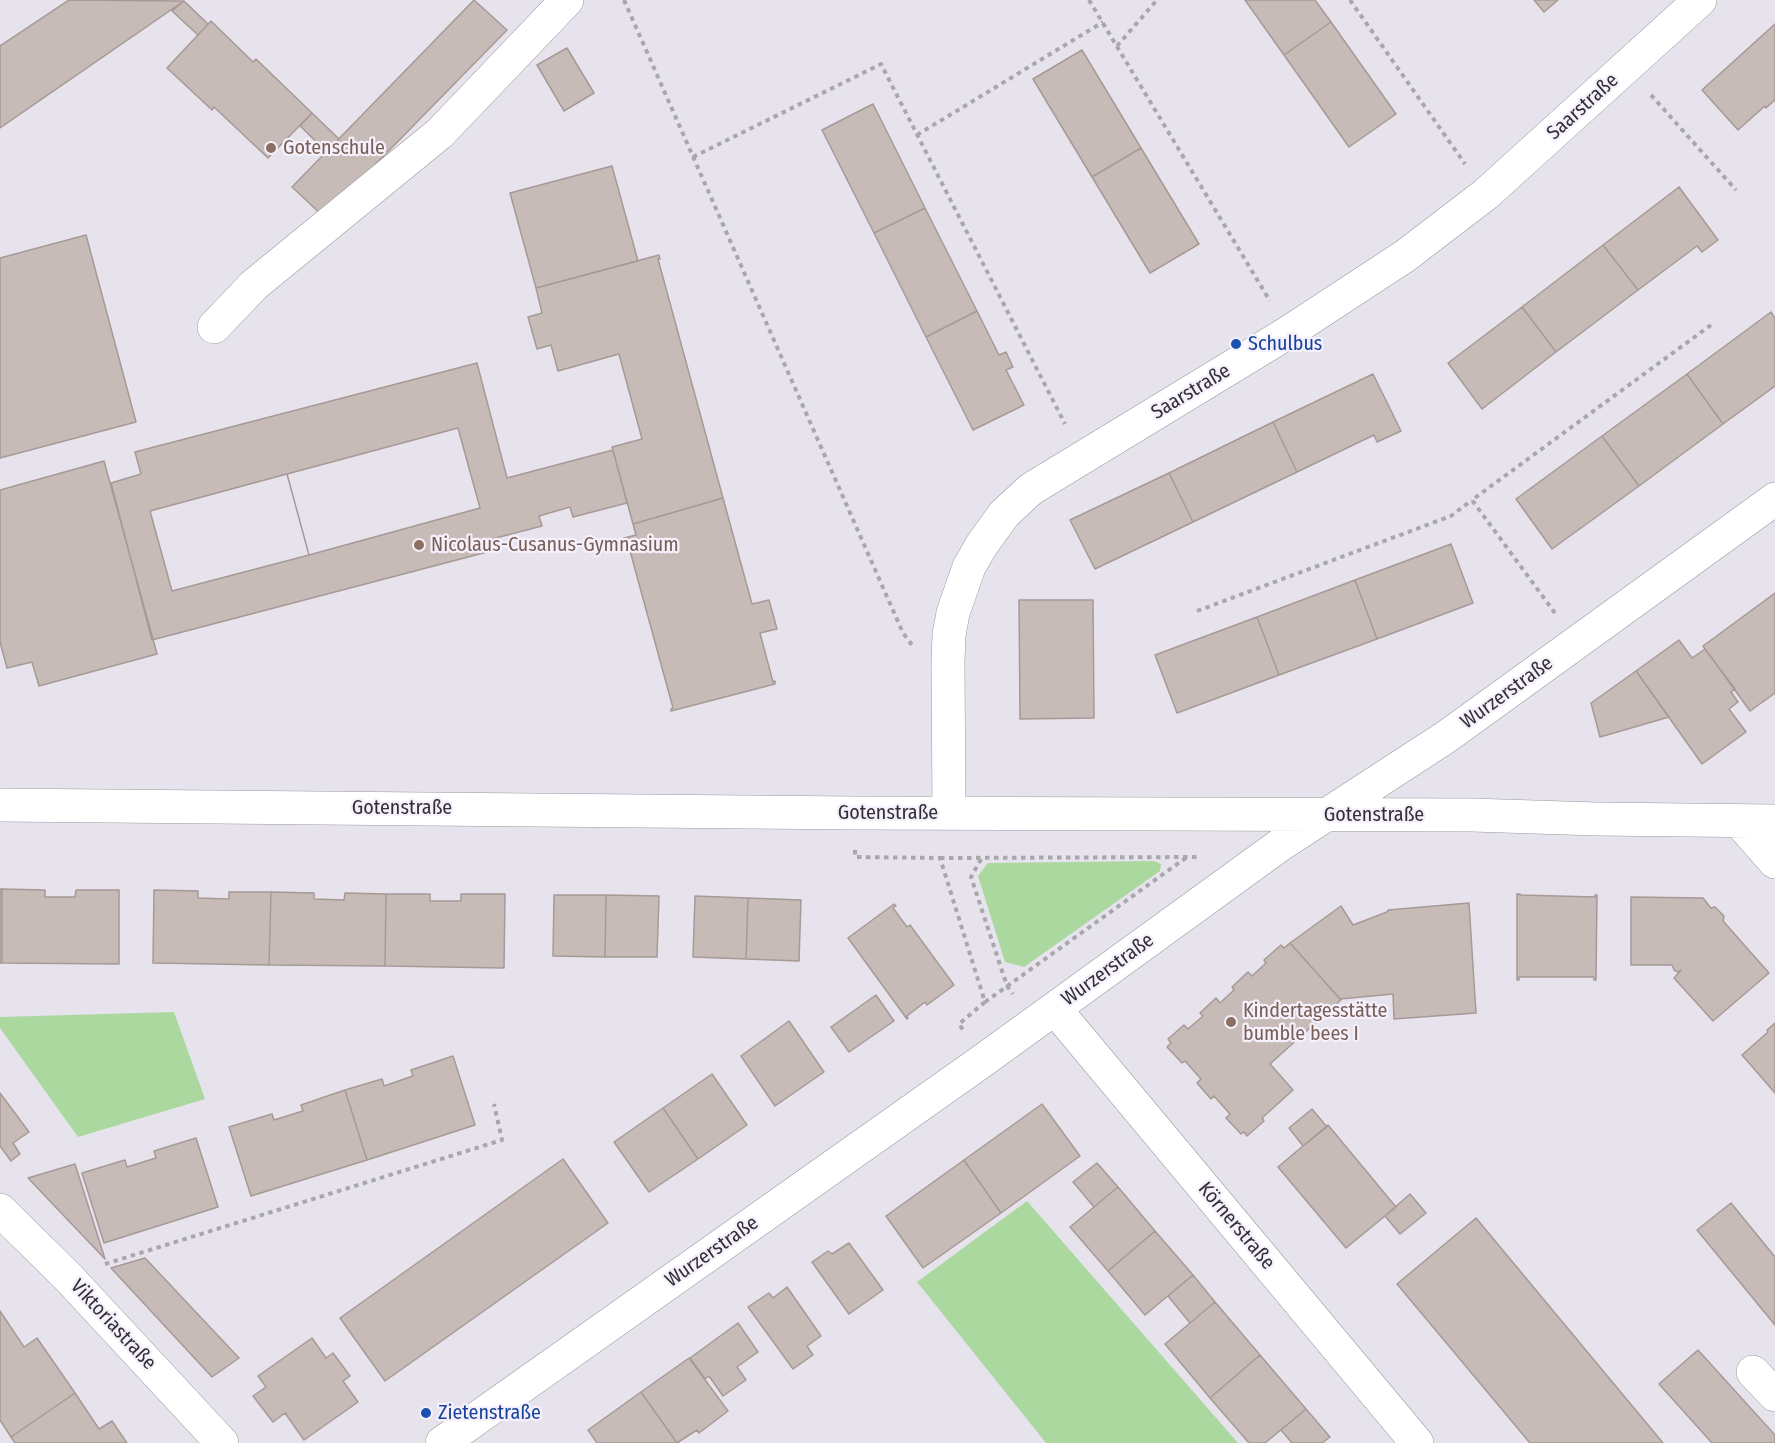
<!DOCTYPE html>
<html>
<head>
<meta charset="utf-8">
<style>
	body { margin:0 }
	canvas { display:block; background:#e7e3ed }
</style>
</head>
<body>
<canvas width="1775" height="1443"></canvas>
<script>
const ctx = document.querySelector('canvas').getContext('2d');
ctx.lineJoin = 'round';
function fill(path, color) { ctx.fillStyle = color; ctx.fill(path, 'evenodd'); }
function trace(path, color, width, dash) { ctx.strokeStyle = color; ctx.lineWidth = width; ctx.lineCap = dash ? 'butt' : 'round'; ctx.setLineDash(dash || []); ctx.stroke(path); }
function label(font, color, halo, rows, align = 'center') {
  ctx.font = font + ' "Fira Sans Condensed",sans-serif'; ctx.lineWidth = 4.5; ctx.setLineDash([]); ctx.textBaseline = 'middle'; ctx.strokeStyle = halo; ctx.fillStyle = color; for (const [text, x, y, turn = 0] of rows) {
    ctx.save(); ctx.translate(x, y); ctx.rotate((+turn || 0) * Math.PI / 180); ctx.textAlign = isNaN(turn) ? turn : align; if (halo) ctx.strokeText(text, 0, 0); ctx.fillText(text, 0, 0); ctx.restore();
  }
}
const green = new Path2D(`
	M1154,861L1161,864L1160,871L1024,967L1005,962L978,876L988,863Z
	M174,1012L205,1099L78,1137L0,1028V1017Z
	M1027,1201L1238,1443H1046L917,1282Z`);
const building = new Path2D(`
	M69,0L184,1L0,128V46Z
	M474,0L507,30L324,217L292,187Z
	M1245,0H1315L1331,22L1284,55Z
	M1534,0H1558L1544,12Z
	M184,1L208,24L198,35L172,11Z
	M211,21L253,62L256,59L312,113L268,158L214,107L212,110L167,68Z
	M1331,22L1396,114L1349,147L1284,55Z
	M1775,24V100L1766,108L1765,106L1738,130L1702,90Z
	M567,48L594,93L564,111L537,65Z
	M1082,50L1141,148L1092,177L1033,79Z
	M873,104L925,208L874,233L822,130Z
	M312,113L339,139L327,152L300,126Z
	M1141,148L1199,244L1150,273L1092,177Z
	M612,166L638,261L536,288L510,193Z
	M1679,187L1718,240L1702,252L1697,246L1638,290L1603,245Z
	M925,208L977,311L926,337L874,233Z
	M86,235L136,422L0,458V258Z
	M1603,245L1638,290L1556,352L1522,307Z
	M659,255L660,259H658L723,498L633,524L612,447L642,439L619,354L558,371L551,345L537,349L528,317L542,313L536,288Z
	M1522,307L1556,352L1482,409L1448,363Z
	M977,311L999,355L1006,352L1013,367L1006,370L1024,405L973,430L926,337Z
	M1771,312L1775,318V386L1723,424L1687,374Z
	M477,363L507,478L613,450L627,503L573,517L570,507L539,516L542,526L488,540L491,551L152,640L111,483L141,474L135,452ZM287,474L309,555L172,591L150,511Z
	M1373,374L1401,431L1377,442L1374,435L1297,472L1273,422Z
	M1687,374L1723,424L1639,486L1602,436Z
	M1273,422L1297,472L1193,522L1169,473Z
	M458,428L480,508L309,555L287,474Z
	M1602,436L1639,486L1552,549L1516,499Z
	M104,461L157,654L39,686L32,662L7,668L0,642V490Z
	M1169,473L1193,522L1095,569L1070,520Z
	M723,498L752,604L769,600L777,629L760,633L773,682L775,681V684L671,711V709L673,708L627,540H625L624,538L636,535L633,524Z
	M1451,544L1473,603L1377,639L1355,580Z
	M1355,580L1377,639L1279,675L1257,617Z
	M1775,593V693L1750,711L1703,646Z
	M1019,600H1093L1094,718L1020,719Z
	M1257,617L1279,675L1177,713L1155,655Z
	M1679,640L1692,658L1705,649L1735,689L1731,692L1738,702L1729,709L1746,732L1702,764L1636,671Z
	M1636,671L1669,717L1600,737L1591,703Z
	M0,889H2V963H0Z
	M2,889L45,890V897H75L76,890H119V964L2,963Z
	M154,890L198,891V898L229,899V892H271L269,965L153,963Z
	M271,892L314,893V899L344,900L345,893L386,894L385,966L269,965Z
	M386,894H430V901H461V894H505L504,968L385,966Z
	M1517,894H1520V895L1595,897V895H1597L1596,980H1594V977H1519V980H1517Z
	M554,895H606L605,957L553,956Z
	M606,895L659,896L657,957H605Z
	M695,896L748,898L746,959L693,957Z
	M1631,897L1703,898L1711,908L1715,907L1724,916L1723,921L1769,973L1713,1021L1674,978L1681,970L1678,972L1674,970L1672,965H1631Z
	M748,898L801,900L799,961L746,959Z
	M1469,903L1476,1013L1394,1019L1393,994L1340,999L1290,943L1341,906L1353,925L1387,912L1388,910Z
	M894,904L896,906L893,908L907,927L910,925L954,985L927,1005L925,1002L907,1016L908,1018L907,1019L848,938Z
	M1290,943L1341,1000L1270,1064L1293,1090L1262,1118L1264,1121L1247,1136L1244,1132L1241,1134L1226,1118L1230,1114L1214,1096L1211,1099L1197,1083L1201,1079L1185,1061L1182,1063L1167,1047L1171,1043L1168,1039L1184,1025L1188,1029L1203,1016L1200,1013L1216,998L1220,1003L1234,990L1232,987L1248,972L1252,976L1266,963L1264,960L1281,945L1284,948Z
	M876,995L894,1021L849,1052L831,1027Z
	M789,1021L824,1072L775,1106L741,1056Z
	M1775,1023V1093L1742,1055L1768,1032L1767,1030Z
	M453,1056L475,1125L367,1160L345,1090L382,1079L384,1086L413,1076L411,1070Z
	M712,1074L747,1125L698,1159L663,1108Z
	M345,1090L367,1160L251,1196L229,1127L272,1114L274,1120L303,1111L301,1105Z
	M0,1093L29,1132L13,1143L20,1154L11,1161L0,1146Z
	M1042,1104L1080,1156L1001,1213L964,1160Z
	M663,1108L698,1159L649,1192L614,1142Z
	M1312,1109L1327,1127L1303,1146L1289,1128Z
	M1328,1125L1396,1207L1346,1248L1278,1167Z
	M196,1138L218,1207L104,1243L82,1173L125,1160L127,1167L156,1158L154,1151Z
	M563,1159L608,1223L385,1381L340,1318Z
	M964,1160L1001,1213L923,1268L886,1216Z
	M1097,1163L1118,1187L1094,1207L1073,1182Z
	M75,1164L105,1259L28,1178Z
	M1118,1187L1155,1231L1108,1271L1070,1227Z
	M1410,1194L1426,1213L1400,1234L1385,1216Z
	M1731,1203L1775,1257V1325L1697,1230Z
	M1476,1218L1663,1443H1530L1397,1284Z
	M1155,1231L1193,1275L1145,1315L1108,1271Z
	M849,1243L883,1290L849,1314L812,1262L828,1251L832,1254Z
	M145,1258L239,1358L212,1377L111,1268Z
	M1193,1275L1215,1302L1190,1323L1168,1296Z
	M787,1287L821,1336L807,1346L813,1355L793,1369L748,1307L769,1293L773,1298Z
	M1215,1302L1260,1355L1210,1398L1165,1344Z
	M0,1311L24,1347L37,1338L75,1393L11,1437L0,1420Z
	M738,1323L758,1352L737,1367L746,1380L723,1396L709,1376L705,1379L690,1358Z
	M312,1338L326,1358L333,1353L350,1376L343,1381L358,1402L304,1440L285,1413L273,1422L253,1396L266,1387L258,1376Z
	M1698,1350L1775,1435V1443H1712L1659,1384Z
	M1260,1355L1306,1409L1265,1443H1249L1210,1398Z
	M689,1358L728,1411L699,1433L697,1430L677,1443L641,1392Z
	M641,1392L677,1443H597L588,1430Z
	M75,1393L99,1429L112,1421L127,1443H15L11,1437Z
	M1306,1409L1330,1437L1322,1443H1292L1281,1430Z`);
const path = new Path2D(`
	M624,0L903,633L912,645
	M1089,0L1270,301
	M1350,0L1465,164
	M1117,46L1157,0
	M1651,95L1736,190
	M917,135L1103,22
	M693,157L881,64L1065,424
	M1197,611L1451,516L1472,500
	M1555,613L1472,500L1711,325
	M855,850V857L940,858L985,1002L959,1024L963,1030
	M940,858L1200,857
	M981,859L971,877L1007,986L1013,994
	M985,1002L1187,857
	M105,1264L502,1140L494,1104`);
const minor = new Path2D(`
	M214,327L254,285L440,133L567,0
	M0,805L855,813L1472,815L1597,819L1775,821
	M949,813L948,662L949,635L953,613L969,567L981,546L1004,514L1031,489L1289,332L1405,256L1486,194L1700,0
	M1739,821L1775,862
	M1055,1009L1417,1443
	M0,1210L67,1276L222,1443
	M1753,1372L1775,1395
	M442,1443L985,1059L1280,845L1446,737L1775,499`);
const markers = [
	[271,148,6,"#8d6e63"],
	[1236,344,6,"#1a4fb4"],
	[419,545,6,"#8d6e63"],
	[1231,1022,6,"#8d6e63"],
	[426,1413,6,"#1a4fb4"]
];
const streetNames = [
	["Saarstraße",1583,107,-42],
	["Saarstraße",1191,392,-31],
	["Wurzerstraße",1507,693,-36],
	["Gotenstraße",402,808],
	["Gotenstraße",888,813],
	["Gotenstraße",1374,815],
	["Wurzerstraße",1108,970,-36],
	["Körnerstraße",1236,1226,50],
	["Wurzerstraße",712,1252,-35],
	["Viktoriastraße",113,1325,47]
];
const educationNames = [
	["Gotenschule",283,148],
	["Nicolaus-Cusanus-Gymnasium",431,545],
	["Kindertagesstätte",1243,1011],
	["bumble bees I",1243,1034]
];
const transitNames = [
	["Schulbus",1248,344],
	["Zietenstraße",438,1413]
];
fill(green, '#aad89f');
fill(building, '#c7bbb7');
trace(building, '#a69996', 1.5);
trace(minor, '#9b97a1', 34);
trace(path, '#a9a6ae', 4, [4.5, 4.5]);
trace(minor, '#fff', 33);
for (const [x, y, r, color] of markers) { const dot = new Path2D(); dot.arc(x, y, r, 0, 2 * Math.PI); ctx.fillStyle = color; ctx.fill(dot); trace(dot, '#f5f0fb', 2); }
label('20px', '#313034', '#f5f0fb', streetNames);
label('20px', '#785e54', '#f5f0fb', educationNames, 'left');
label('20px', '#164399', '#f5f0fb', transitNames, 'left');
</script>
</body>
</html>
